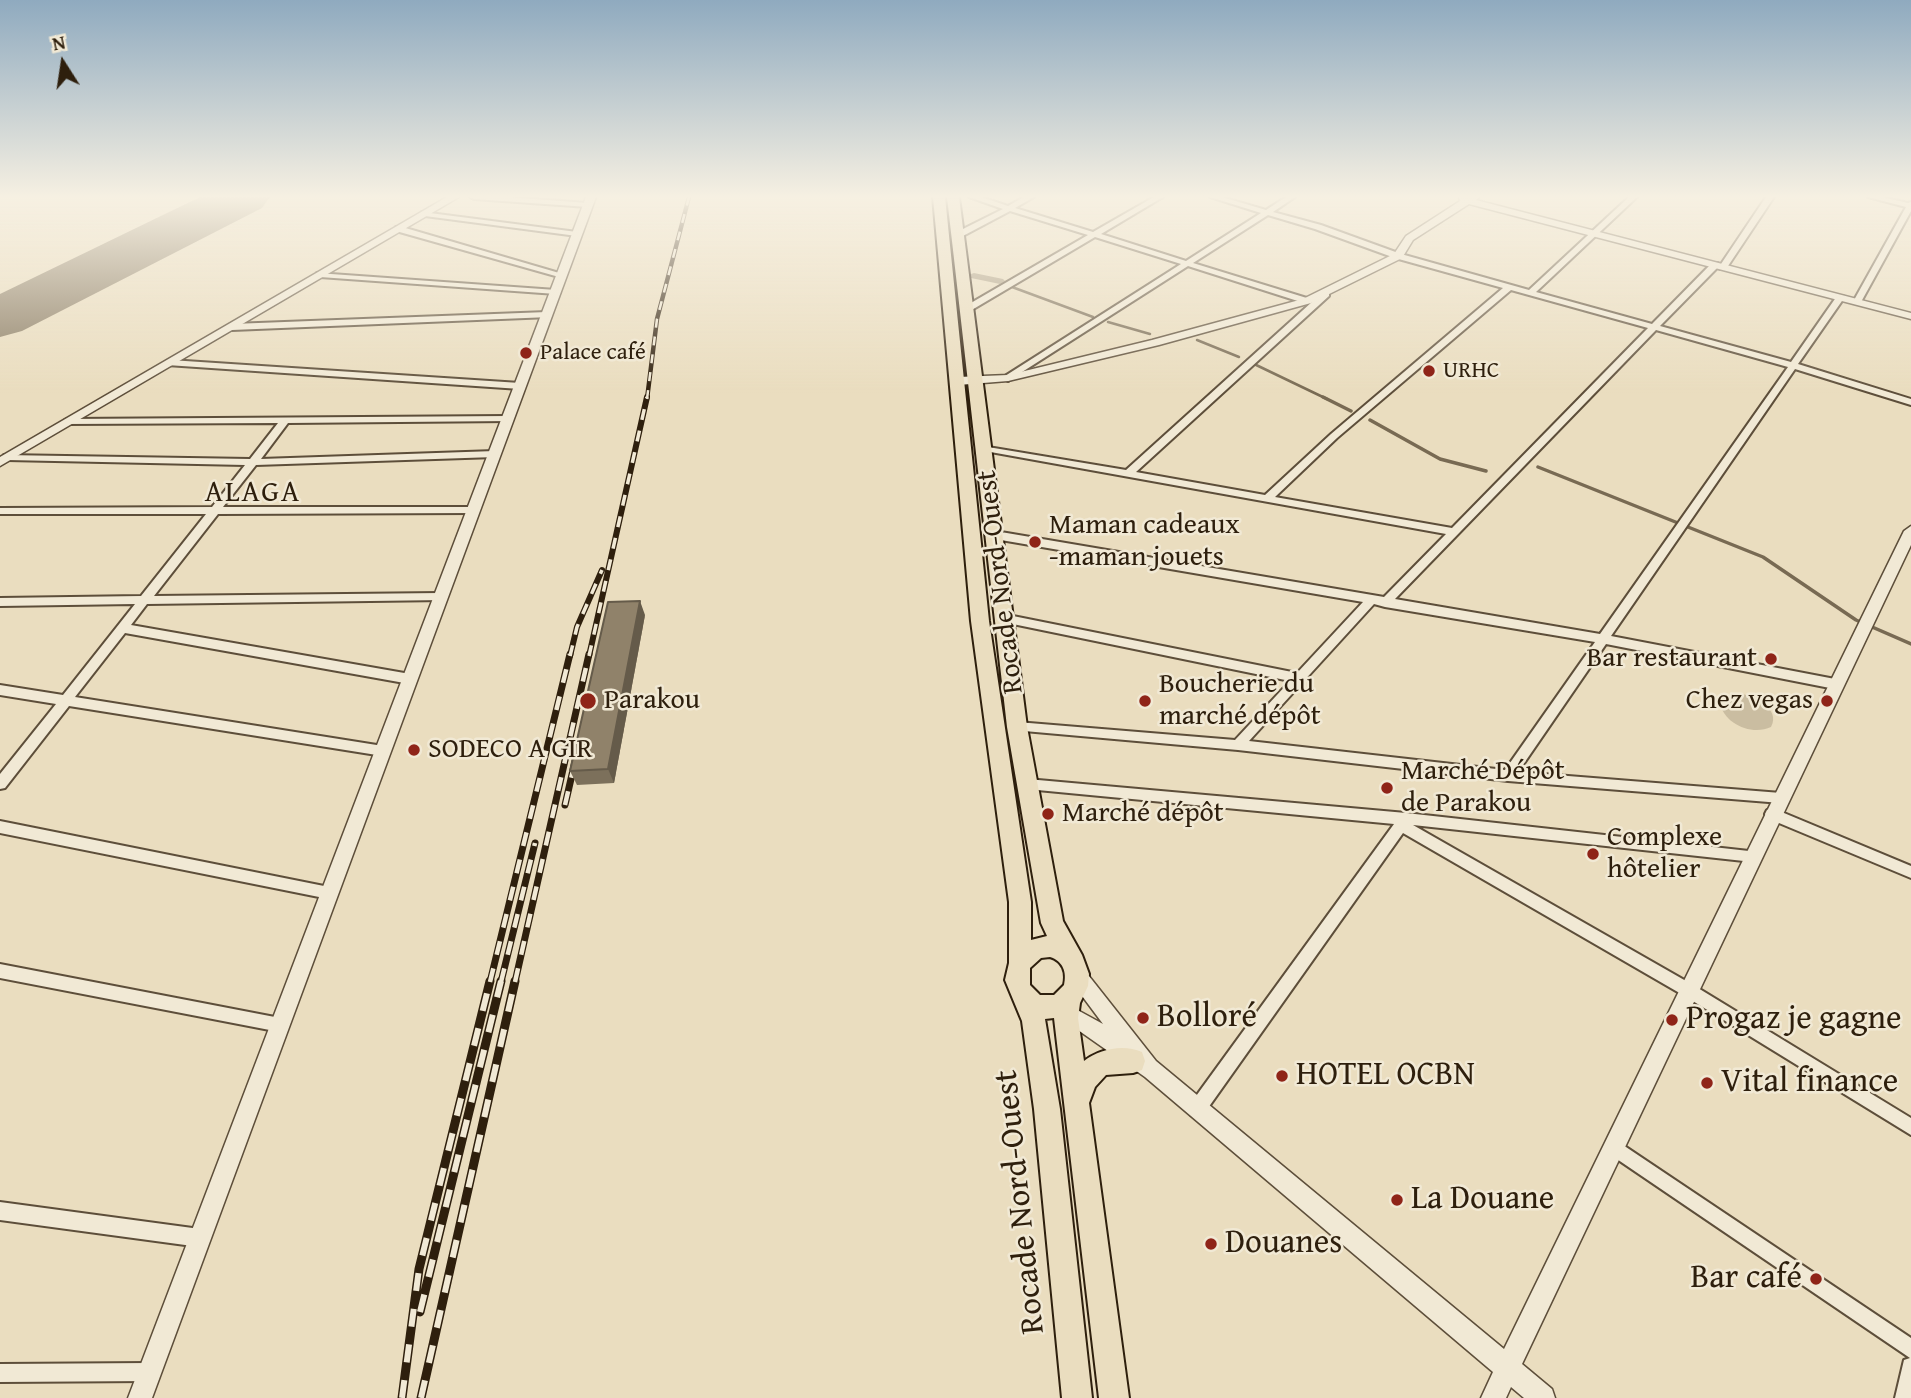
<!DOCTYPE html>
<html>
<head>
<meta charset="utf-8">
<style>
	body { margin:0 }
	#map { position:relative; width:1911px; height:1398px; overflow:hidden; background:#eaddbf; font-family:"Gentium Book Plus",serif }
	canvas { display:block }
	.north { position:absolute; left:28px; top:28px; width:70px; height:70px; -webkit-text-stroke:5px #f1e9d5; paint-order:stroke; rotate:348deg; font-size:19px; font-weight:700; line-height:28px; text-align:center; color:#2e1f0d }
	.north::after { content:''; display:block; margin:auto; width:24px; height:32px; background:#2e1f0d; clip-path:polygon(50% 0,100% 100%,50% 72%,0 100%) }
</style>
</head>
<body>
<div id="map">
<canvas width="1911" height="1398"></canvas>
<div class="north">N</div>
</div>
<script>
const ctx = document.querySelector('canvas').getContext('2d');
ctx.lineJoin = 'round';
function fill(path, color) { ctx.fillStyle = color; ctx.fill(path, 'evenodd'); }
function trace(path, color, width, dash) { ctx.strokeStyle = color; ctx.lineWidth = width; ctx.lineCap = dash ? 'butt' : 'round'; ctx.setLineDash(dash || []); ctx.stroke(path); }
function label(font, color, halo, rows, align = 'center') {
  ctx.font = font + ' "Gentium Book Plus",serif'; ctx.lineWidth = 5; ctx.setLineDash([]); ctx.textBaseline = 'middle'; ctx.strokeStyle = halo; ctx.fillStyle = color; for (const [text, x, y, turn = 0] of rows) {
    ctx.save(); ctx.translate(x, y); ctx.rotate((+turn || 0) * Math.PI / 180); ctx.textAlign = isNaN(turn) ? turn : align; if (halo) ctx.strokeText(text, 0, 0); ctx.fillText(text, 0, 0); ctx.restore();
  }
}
const green = new Path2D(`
	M1739,693C1754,697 1781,708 1771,727C1752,736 1723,724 1720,702L1723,697Z`);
const streamFar1 = new Path2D(`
	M1012,287L1093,317
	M1108,322L1150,334
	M1197,340L1239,357
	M1252,363L1327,399`);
const stream = new Path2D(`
	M1323,397L1351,411
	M1370,420L1440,459L1486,471
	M1538,467L1763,557L1856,620L1911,644`);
const canal = new Path2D(`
	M974,273L1003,279L1005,281L1000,284L971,278V274Z`);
const runway = new Path2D(`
	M200,197H270L262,208L22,331L0,337V294Z`);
const minor = new Path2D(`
	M470,197H507L588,203L592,205L588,207L474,199Z
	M969,197H981L1008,206L1024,197H1034L1015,208L1093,232L1154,197H1163L1101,234L1186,261L1261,213L1210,197H1222L1266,210L1286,197H1295L1273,212L1321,225L1401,254L1529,290L1629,197H1637L1536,292L1652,324L1712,263H1718V267L1660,326L1791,362L1837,296H1843L1844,298L1798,364L1911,399V405L1795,369L1611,636L1835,679L1841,684L1839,687L1835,689L1606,644L1518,772L1781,793L1786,794L1788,798L1786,802L1781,803L1508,781L1238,750L1013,730L1011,727L1013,724L1017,722L1235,740L1290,681L1003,622L997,618L999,615L1003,614L1297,673L1363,602L995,539L990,535L991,533L995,531L1384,597L1446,534L985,451L982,450V446L1126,470L1323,292H1329V296L1136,472L1265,495L1331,434L1503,288L1395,258L1315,229L1268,215L1193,263L1310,299V303H1304L1188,266L1008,381L1003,378L1005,376L1181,264L1095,237L970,311H964V307L1088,235L1010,211L961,237H955V233L1003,209ZM1511,290L1648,328L1452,528L1275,497L1337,438ZM1656,330L1788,367L1600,634L1395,599ZM1374,604L1385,607L1595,642L1505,770L1249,741Z
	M1766,197H1774L1726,269H1720L1719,267Z
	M1868,197H1882L1908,203L1911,202V211L1861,302L1857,304L1853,302L1906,207Z
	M422,212L577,232L581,234L577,236L425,216L421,214Z
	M396,227H402L566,275L559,277L396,231Z
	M317,273L556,290L560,292L556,294L320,277H317Z
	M547,312L551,315L550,317L232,330L228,327L232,324Z
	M170,360L520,383L525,386L520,389L167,365V361Z
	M508,416L513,419L511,421L288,423L261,459L495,451L500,454L495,457L256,465L223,507H474L479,510L474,513L218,514L154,596L441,593L447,597L445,600L147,604L131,625L410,674L416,679L414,682L410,684L125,633L75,697L383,746L388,747L389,751L388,755L383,756L69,706L5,788L0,789V774L56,704L0,695V685L63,695L135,604L0,606V598L141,596L206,514H0V508L212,507L245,465L7,460L4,459V455L250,459L278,423L65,424V420L68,419Z
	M1027,779L1406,813L1758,852L1760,856L1758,860L1753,862L1413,825L1693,985L1911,1118V1135L1683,995L1403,833L1203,1115L1197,1117L1191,1115L1189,1109L1191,1103L1394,824L1027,789L1022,788L1020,784L1022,780Z
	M1772,808L1911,866V878L1767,818L1765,814L1767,810Z
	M0,821L329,887L334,889L336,893L334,897L329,899L0,833Z
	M0,964L280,1018L285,1020L288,1025L285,1030L280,1032L0,978Z
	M1614,1139L1911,1338V1398H1895L1904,1360L1910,1358L1608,1153L1606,1147L1608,1141Z
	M0,1202L200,1229L206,1232L209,1238L206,1244L200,1247L0,1220Z
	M150,1363L157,1365L159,1372L157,1379L150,1381L0,1382V1364Z`);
const tertiary = new Path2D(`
	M447,197H459L0,466V457Z
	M586,197H596L152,1398H128Z
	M1459,197H1479L1476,200L1911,313V319L1469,204L1413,240L1402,258L1311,303L1159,345L1008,381L958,385L952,381L958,377L1008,375L1152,340L1303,299L1394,254L1406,236L1460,201Z
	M1911,526V545L1522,1364L1552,1389L1555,1398H1524L1511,1387L1506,1398H1481L1493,1372L1145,1077L1078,1030L1054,1017L1051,1010L1054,1003L1061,1001L1103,1024L1068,977L1071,971L1078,968L1085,971L1156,1061L1504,1349L1904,531Z`);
const primary = new Path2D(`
	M933,197H945L989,621L1031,902V940L1047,936L1041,923L1007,727L947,197H959L1027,727L1063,921L1082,955L1089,974L1088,986L1080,1003L1078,1018L1084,1061C1100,1049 1123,1044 1142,1052L1145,1061L1142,1070L1133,1073L1106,1075L1095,1087L1089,1103L1129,1398H1099L1054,1018L1045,1019L1060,1109L1092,1398H1062L1034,1109L1022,1021L1005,980L1009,963V902L971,621ZM1050,957C1063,961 1067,972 1064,985L1054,995H1040L1030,985V968L1041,958Z`);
const railFar3 = new Path2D(`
	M647,399L657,319L689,197`);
const railFar2 = new Path2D(`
	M570,656L577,627L602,570
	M589,656L647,397`);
const railFar1 = new Path2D(`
	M565,805L576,757
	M490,982L570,654
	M501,982L535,843
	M515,982L589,654`);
const rail = new Path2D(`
	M420,1312L501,981
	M402,1398L419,1269L490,981
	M421,1398L515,981`);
const wall = new Path2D(`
	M645,615L614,783L577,785L570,771Z`);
const shadedWall = new Path2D(`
	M640,601L645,615L614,783L608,769Z`);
const building = new Path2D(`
	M640,601L608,769L570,771L608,602Z`);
const markers = [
	[526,353,7,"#8f2418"],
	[1429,371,7,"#8f2418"],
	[1035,542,7,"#8f2418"],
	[1771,659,7,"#8f2418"],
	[588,701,9,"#8f2418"],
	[1145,701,7,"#8f2418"],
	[1827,701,7,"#8f2418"],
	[414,750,7,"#8f2418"],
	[1387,788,7,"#8f2418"],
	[1048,814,7,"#8f2418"],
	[1593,854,7,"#8f2418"],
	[1143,1018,7,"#8f2418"],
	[1672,1020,7,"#8f2418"],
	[1282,1076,7,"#8f2418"],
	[1707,1083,7,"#8f2418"],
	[1397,1200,7,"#8f2418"],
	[1211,1244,7,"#8f2418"],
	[1816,1279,7,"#8f2418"]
];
const farPoinames = [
	["Palace café",540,353],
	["URHC",1443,371]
];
const poiNames = [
	["Maman cadeaux",1049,526],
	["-maman jouets",1049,558],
	["Bar restaurant",1757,659,"right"],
	["Boucherie du",1159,685],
	["marché dépôt",1159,717],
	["Parakou",604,701],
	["Chez vegas",1813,701,"right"],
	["SODECO A GIR",428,750],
	["Marché Dépôt",1401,772],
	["de Parakou",1401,804],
	["Marché dépôt",1062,814],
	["Complexe",1607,838],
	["hôtelier",1607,870]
];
const streetNames = [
	["Rocade Nord-Ouest",1001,582,-97]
];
const neighbourhoodNames = [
	["ALAGA",253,493]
];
const nearPoinames = [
	["Bolloré",1157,1018],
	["Progaz je gagne",1686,1020],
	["HOTEL OCBN",1296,1076],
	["Vital finance",1721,1083],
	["La Douane",1411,1200],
	["Douanes",1225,1244],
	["Bar café",1802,1279,"right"]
];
const nearStreetnames = [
	["Rocade Nord-Ouest",1021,1202,-96]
];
fill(green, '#cabda1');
trace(streamFar1, '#786a53', 2.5);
trace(stream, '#786a53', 3.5);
fill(canal, '#aa9c82');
fill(runway, '#8c7e66');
trace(minor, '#5d4e3a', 4);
trace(tertiary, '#5d4e3a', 3);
trace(primary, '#2e1f0d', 4);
fill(minor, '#f1e9d5');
fill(tertiary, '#f1e9d5');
fill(primary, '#eaddbf');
trace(railFar3, '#2e1f0d', 4.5);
trace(railFar2, '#2e1f0d', 6);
trace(railFar1, '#2e1f0d', 7);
trace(rail, '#2e1f0d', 9);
trace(railFar3, '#f1e9d5', 2.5, [9]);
trace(railFar2, '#f1e9d5', 3.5, [11]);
trace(railFar1, '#f1e9d5', 4.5, [14]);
trace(rail, '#f1e9d5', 6, [18]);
fill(wall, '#7c705b');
fill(shadedWall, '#655b4a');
fill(building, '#90826a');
trace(building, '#655b4a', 2);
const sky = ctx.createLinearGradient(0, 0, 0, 393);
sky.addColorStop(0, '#8faabf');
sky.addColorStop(0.5, '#f6f0e2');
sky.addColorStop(1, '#f6f0e200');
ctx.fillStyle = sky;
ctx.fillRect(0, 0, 1911, 393);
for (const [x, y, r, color] of markers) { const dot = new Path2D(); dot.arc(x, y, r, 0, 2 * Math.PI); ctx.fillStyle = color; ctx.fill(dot); trace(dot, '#f1e9d5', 2.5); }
label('23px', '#2e1f0d', '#f1e9d5', farPoinames, 'left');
label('28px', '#2e1f0d', '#f1e9d5', poiNames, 'left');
label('28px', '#2e1f0d', '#f1e9d5', streetNames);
ctx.letterSpacing = '2px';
label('30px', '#2e1f0d', '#f1e9d5', neighbourhoodNames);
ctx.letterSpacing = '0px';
label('33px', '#2e1f0d', '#f1e9d5', nearPoinames, 'left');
label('33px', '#2e1f0d', '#f1e9d5', nearStreetnames);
</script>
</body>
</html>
